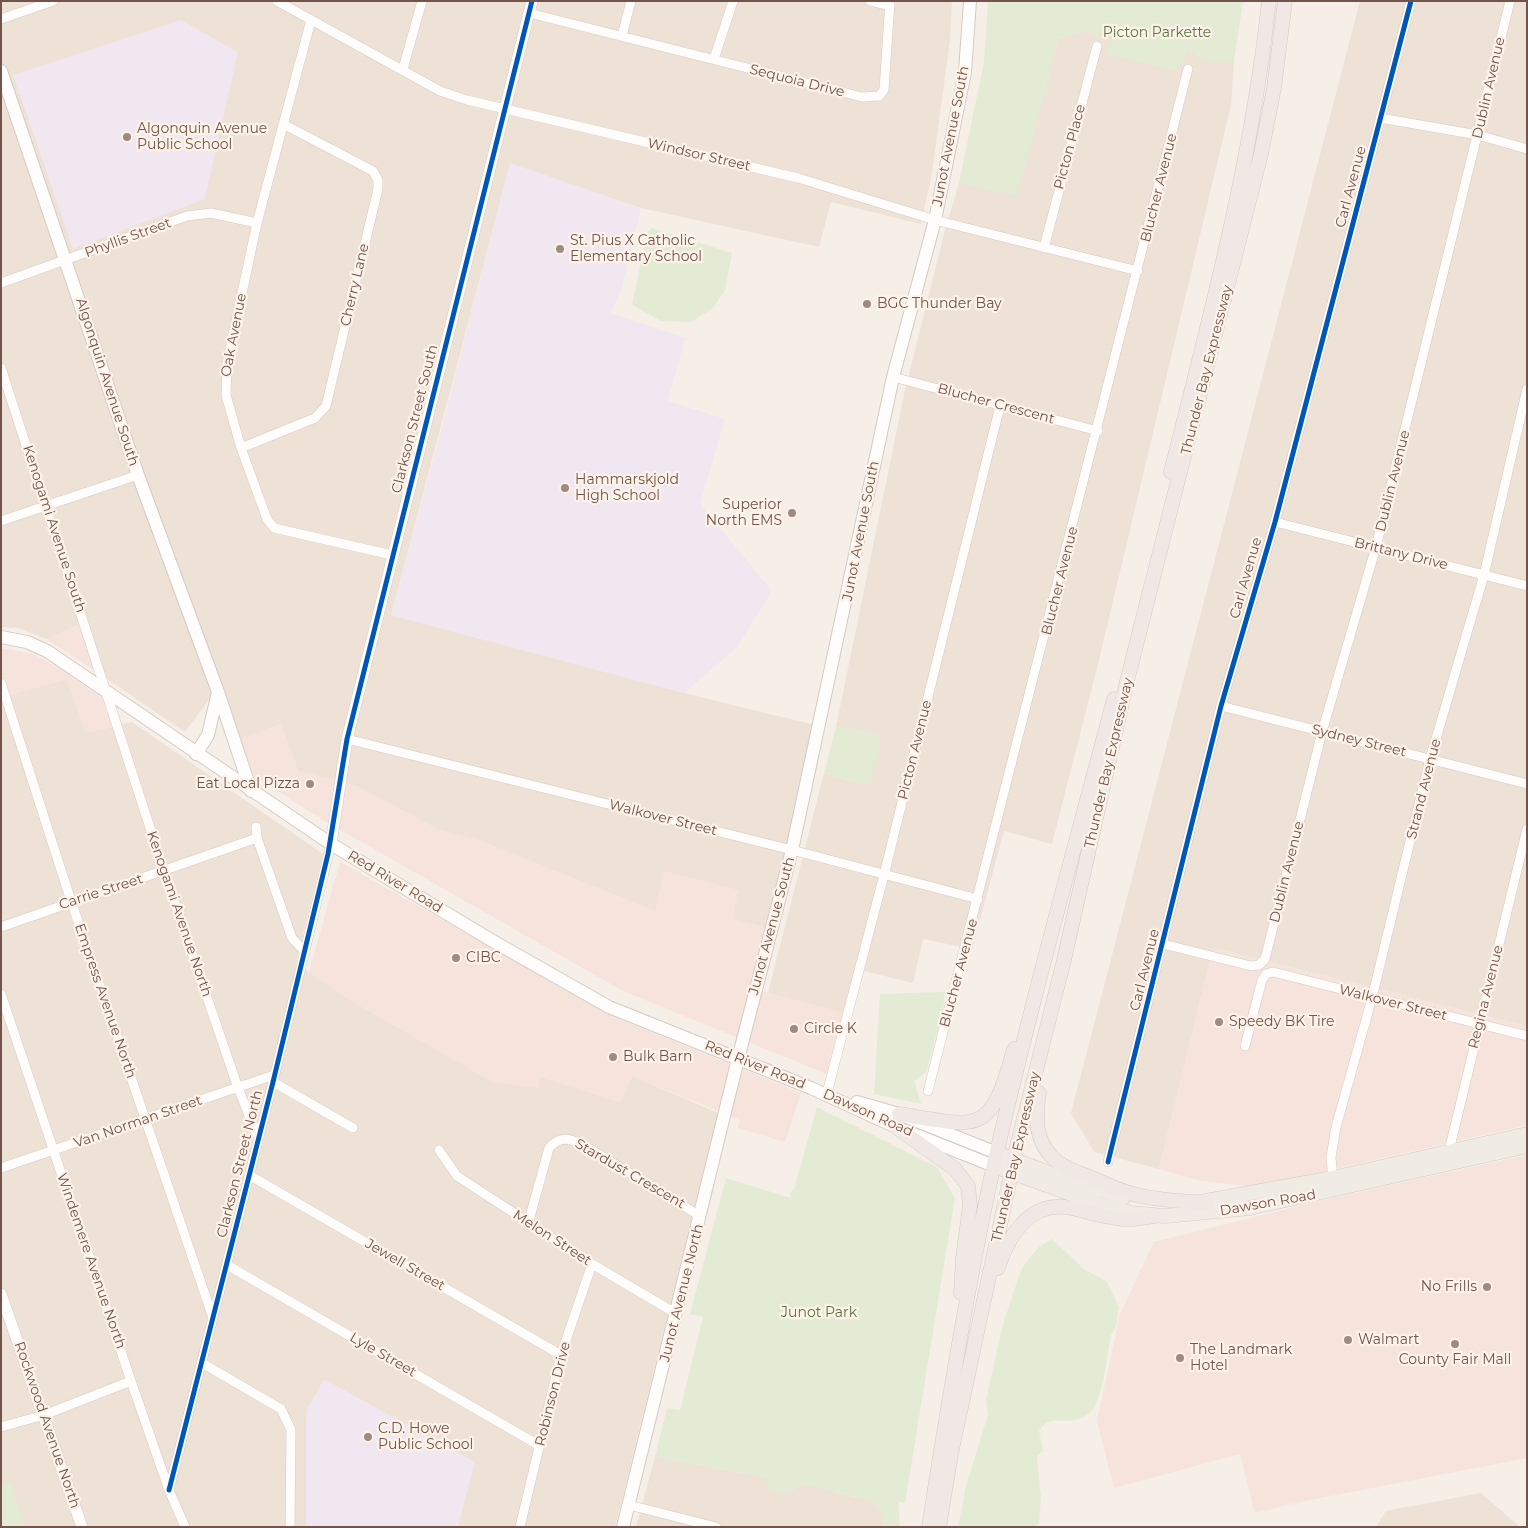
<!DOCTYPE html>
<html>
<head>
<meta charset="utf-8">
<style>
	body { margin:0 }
	#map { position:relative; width:1528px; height:1528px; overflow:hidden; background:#f5efe8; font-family:Montserrat,sans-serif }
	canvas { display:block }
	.frame { position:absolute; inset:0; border:2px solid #71544b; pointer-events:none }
</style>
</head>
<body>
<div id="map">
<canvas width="1528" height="1528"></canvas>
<div class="frame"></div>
</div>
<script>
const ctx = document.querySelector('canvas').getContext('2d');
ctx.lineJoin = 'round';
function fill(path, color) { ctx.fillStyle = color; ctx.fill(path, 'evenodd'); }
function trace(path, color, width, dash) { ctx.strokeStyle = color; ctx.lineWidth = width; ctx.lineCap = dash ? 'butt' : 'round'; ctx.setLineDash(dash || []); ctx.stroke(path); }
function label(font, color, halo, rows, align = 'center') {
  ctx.font = font + ' Montserrat,sans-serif'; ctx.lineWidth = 4.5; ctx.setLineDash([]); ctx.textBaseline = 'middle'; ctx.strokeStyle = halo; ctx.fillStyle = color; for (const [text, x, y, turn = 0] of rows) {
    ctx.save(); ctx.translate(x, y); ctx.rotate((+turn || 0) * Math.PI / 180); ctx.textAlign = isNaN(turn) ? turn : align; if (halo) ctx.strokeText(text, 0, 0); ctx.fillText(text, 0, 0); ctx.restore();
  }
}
const residential = new Path2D(`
	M1,1H952L950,40L932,173L921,224L831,202L819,247L641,208L510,164L391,615L684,693L815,725L767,928L732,919L738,890L655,911L481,841L439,830L356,786L298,771L281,724L241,739L224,691L213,694L185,732L91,668L79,625L46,639L19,628L1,627Z
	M1360,1H1527V1026L1213,948L1159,1169L1094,1152L1071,1113Z
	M1086,30L1111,40L1106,54L1189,50L1209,61H1234L1231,105L1099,660L1052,844L1004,831L972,949L923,939L913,983L856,969L843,1013L768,993L824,773L863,784L868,783L879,754L880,734L836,727L905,390L944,234L959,183L1017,195L1058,39Z
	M67,679L86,733L132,722L323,854L296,963L345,997L495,1083L541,1077L620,1102L632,1076L718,1113L615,1527H1V681L8,695Z
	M655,1457L764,1477L788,1494L800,1484L833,1489L837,1493L873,1501L882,1513L884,1527H636Z
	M1481,1493L1520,1527H1376L1386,1511Z`);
const commercial = new Path2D(`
	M79,624V625L91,668L46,639Z
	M1,648L33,654L59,668L105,700L114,726L86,733L67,679L7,695L1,681Z
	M281,724L298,771L356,786L439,830L481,841L655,911L664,871L739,890L732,919L767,928L753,988L843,1013L827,1074L623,991L323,820L254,776L241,739Z
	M340,862L616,1018L801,1093L785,1142L738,1128L740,1120L632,1076L620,1102L541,1077L538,1088L495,1083L345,997L309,972Z
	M1213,948L1527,1026V1125L1256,1187L1201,1181L1159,1169Z
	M1527,1155V1458L1300,1502L1255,1513L1240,1454L1114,1488L1097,1421L1120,1314L1154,1242L1323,1200Z`);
const education = new Path2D(`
	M181,20L238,52L205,199L73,249L13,75Z
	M510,163L641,208L621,291L610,313L685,338L668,401L725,419L700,504L772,591L737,647L684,693L391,615L444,420Z
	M324,1379L475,1462L458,1527H306V1411Z`);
const green = new Path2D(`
	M988,1H1243L1234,61H1209L1189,50L1176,71L1105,54L1110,40L1086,30L1058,39L1017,196L959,183L984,62Z
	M652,228L732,253L725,290L713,308L691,322L661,321L632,305L647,232Z
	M836,727L880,734L879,754L869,783L864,784L824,773Z
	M945,992L943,1011L926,1072L914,1081L921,1104L874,1094L880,994Z
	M817,1107L937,1167L955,1198L905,1503L898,1502L900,1527H884L882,1513L873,1501L800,1484L788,1494L769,1491L764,1477L655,1457L667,1408L680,1410L703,1317L690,1314L726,1178L791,1198L790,1193L794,1189Z
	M1052,1239L1085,1270L1106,1281L1111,1290L1119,1307L1116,1327L1111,1335C1108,1351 1103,1399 1092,1410C1073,1432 1051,1409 1039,1431L1043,1451L1037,1456L1041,1498L1039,1523L1033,1527H958L966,1486L988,1415L986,1400L1003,1324L1019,1276L1023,1266L1040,1246Z
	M11,1482L25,1527H1V1486Z`);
const minor = new Path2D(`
	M277,1L440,91L467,100L798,178L935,220L1138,271
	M870,1L890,6
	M529,13L862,97L879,96L884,90L890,1
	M1,19L53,1
	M311,20L257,223L227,363L226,395L241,448L267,519L274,528L392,555
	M622,36L631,1
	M714,59L733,1
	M403,69L422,1
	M1380,118L1478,135L1527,149
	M1044,248L1097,46
	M1,283L187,216L211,213L257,223
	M1,368L164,871L238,1088L258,1137
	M893,377L1098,431
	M241,448L315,418L326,406L378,189V180L373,171L283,124
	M1,521L138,475
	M1275,522L1527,586
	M1,683L71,901L213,1318
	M1221,706L1527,784
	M347,739L792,850L978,899
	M256,827L257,838L292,938L305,952
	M1,927L257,838
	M1163,944L1251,966L1259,965L1265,959L1322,732L1376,547L1510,1
	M1,994L131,1381L169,1490L185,1527
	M1245,1046L1262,980L1266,974L1273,972L1527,1036
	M273,1082L353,1128
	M928,1091L1188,69
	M827,1093L884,875L1000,406
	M439,1150L457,1176L592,1264L677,1314
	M1448,1155L1527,829
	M1108,1162L1221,706L1275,522L1411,1
	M1,1168L274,1075
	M249,1175L561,1355
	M1333,1181L1331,1157L1336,1127L1372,998L1430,759L1484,575L1527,389
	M528,1224L549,1148C560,1136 568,1138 582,1144L700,1216
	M227,1265L540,1446
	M202,1363L281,1409L291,1430L290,1527
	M1,1427L44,1415L131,1381
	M169,1490L273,1082L331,844
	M629,1505L716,1527
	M520,1527L561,1355L592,1264`);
const tertiary = new Path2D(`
	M331,844L347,739L532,1
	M1,1294L82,1527`);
const secondary = new Path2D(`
	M1,71L138,475L218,692L251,791
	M1,637L27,642L47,651L331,844L491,940L609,1007L811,1088L896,1127L994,1166
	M196,754L208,735L218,692
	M857,1102L899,1114L997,1153
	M623,1527L738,1059L792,850L893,377L935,220L965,72L970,1`);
const primary = new Path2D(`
	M997,1153L1067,1180L1124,1197
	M994,1166L1101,1205L1131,1213L1165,1216L1250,1208L1527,1146
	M1195,1203L1333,1178L1527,1134`);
const trunk = new Path2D(`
	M1171,472C1210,317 1252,161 1269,1
	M1039,1093C1035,1117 1035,1140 1053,1158C1062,1167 1076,1172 1087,1176C1100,1181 1113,1188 1126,1192C1152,1200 1180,1201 1207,1203
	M899,1114C980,1127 990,1137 1014,1049
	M896,1127L955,1169L968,1186L970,1205L963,1258L961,1293
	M998,1268C1009,1234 1031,1200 1071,1208C1090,1212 1109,1219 1128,1219C1137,1219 1146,1217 1155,1216
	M929,1527C947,1410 966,1294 991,1178C1027,1017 1072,858 1114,699
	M939,1527L951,1454L1017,1146L1064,960L1127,681L1261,154L1274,88L1285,1`);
const cycleway = new Path2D(`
	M1108,1162L1221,706L1275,522L1411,1
	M169,1490L273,1082L328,854L347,739L532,1`);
const markers = [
	[127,137,5,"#9f8a82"],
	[560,249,5,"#9f8a82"],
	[867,304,5,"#9f8a82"],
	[565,488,5,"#9f8a82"],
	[792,513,5,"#9f8a82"],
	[310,784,5,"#9f8a82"],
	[456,958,5,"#9f8a82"],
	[1219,1022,5,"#9f8a82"],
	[794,1029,5,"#9f8a82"],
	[613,1057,5,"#9f8a82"],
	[1487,1287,5,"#9f8a82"],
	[1348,1340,5,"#9f8a82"],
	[1455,1344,5,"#9f8a82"],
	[1180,1358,5,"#9f8a82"],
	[368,1437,5,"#9f8a82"]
];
const parkNames = [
	["Picton Parkette",1157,33],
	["Junot Park",819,1313]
];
const streetNames = [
	["Sequoia Drive",797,81,14],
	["Dublin Avenue",1489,88,-77],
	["Junot Avenue South",951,136,-79],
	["Picton Place",1070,147,-75],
	["Windsor Street",699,155,13],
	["Carl Avenue",1351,187,-75],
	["Blucher Avenue",1159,188,-76],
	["Phyllis Street",128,238,-20],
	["Cherry Lane",355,285,-77],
	["Oak Avenue",234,335,-79],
	["Thunder Bay Expressway",1207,370,-76],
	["Algonquin Avenue South",107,382,72],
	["Blucher Crescent",996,404,15],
	["Clarkson Street South",415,419,-76],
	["Dublin Avenue",1393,481,-76],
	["Kenogami Avenue South",54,529,72],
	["Junot Avenue South",861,531,-79],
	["Brittany Drive",1401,554,14],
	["Carl Avenue",1246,578,-74],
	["Blucher Avenue",1060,581,-76],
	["Sydney Street",1359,741,14],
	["Picton Avenue",915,750,-76],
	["Thunder Bay Expressway",1109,763,-77],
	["Strand Avenue",1424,789,-76],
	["Walkover Street",663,818,14],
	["Dublin Avenue",1287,872,-76],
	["Red River Road",395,882,31],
	["Carrie Street",101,892,-18],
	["Kenogami Avenue North",179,914,71],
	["Junot Avenue South",772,926,-75],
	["Carl Avenue",1145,970,-76],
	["Blucher Avenue",959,973,-75],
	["Regina Avenue",1486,997,-76],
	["Empress Avenue North",105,1001,71],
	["Walkover Street",1393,1003,14],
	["Red River Road",755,1065,22],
	["Dawson Road",868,1113,24],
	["Van Norman Street",138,1122,-19],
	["Thunder Bay Expressway",1016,1157,-77],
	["Clarkson Street North",240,1164,-76],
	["Stardust Crescent",630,1174,30],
	["Dawson Road",1268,1203,-10],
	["Melon Street",552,1238,33],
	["Windemere Avenue North",91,1261,71],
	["Jewell Street",405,1265,30],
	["Junot Avenue North",682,1293,-76],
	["Lyle Street",383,1355,30],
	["Robinson Drive",553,1394,-76],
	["Rockwood Avenue North",47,1425,71]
];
const poiNames = [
	["Algonquin Avenue",137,129],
	["Public School",137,145],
	["St. Pius X Catholic",570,241],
	["Elementary School",570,257],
	["BGC Thunder Bay",877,304],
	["Hammarskjold",575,480],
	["High School",575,496],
	["Superior",782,505,"right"],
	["North EMS",782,521,"right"],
	["Eat Local Pizza",300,784,"right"],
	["CIBC",466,958],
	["Speedy BK Tire",1229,1022],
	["Circle K",804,1029],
	["Bulk Barn",623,1057],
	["No Frills",1477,1287,"right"],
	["Walmart",1358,1340],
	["The Landmark",1190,1350],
	["Hotel",1190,1366],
	["County Fair Mall",1455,1360,"center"],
	["C.D. Howe",378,1429],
	["Public School",378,1445]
];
fill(residential, '#eee1d6');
fill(commercial, '#f5e3dc');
fill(education, '#f0e7f0');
fill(green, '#e3ebd4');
trace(minor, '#d4cbc6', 10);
trace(tertiary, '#d4cbc6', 12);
trace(secondary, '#d4cac5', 14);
trace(primary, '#d4cac5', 15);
trace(trunk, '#d4cac5', 15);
trace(minor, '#fefdfc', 9);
trace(tertiary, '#fefdfc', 11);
trace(secondary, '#fefdfc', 12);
trace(primary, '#f1ebe5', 14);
trace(trunk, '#f0e8e4', 14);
trace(cycleway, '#0057b8', 5);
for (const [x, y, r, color] of markers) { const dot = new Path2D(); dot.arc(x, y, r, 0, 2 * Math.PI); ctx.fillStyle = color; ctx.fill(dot); trace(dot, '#fef3e9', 2); }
label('14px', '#587644', '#fef3e9', parkNames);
label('14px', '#71544b', '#fef3e9', streetNames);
label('14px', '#71544b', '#fef3e9', poiNames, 'left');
</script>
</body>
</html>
